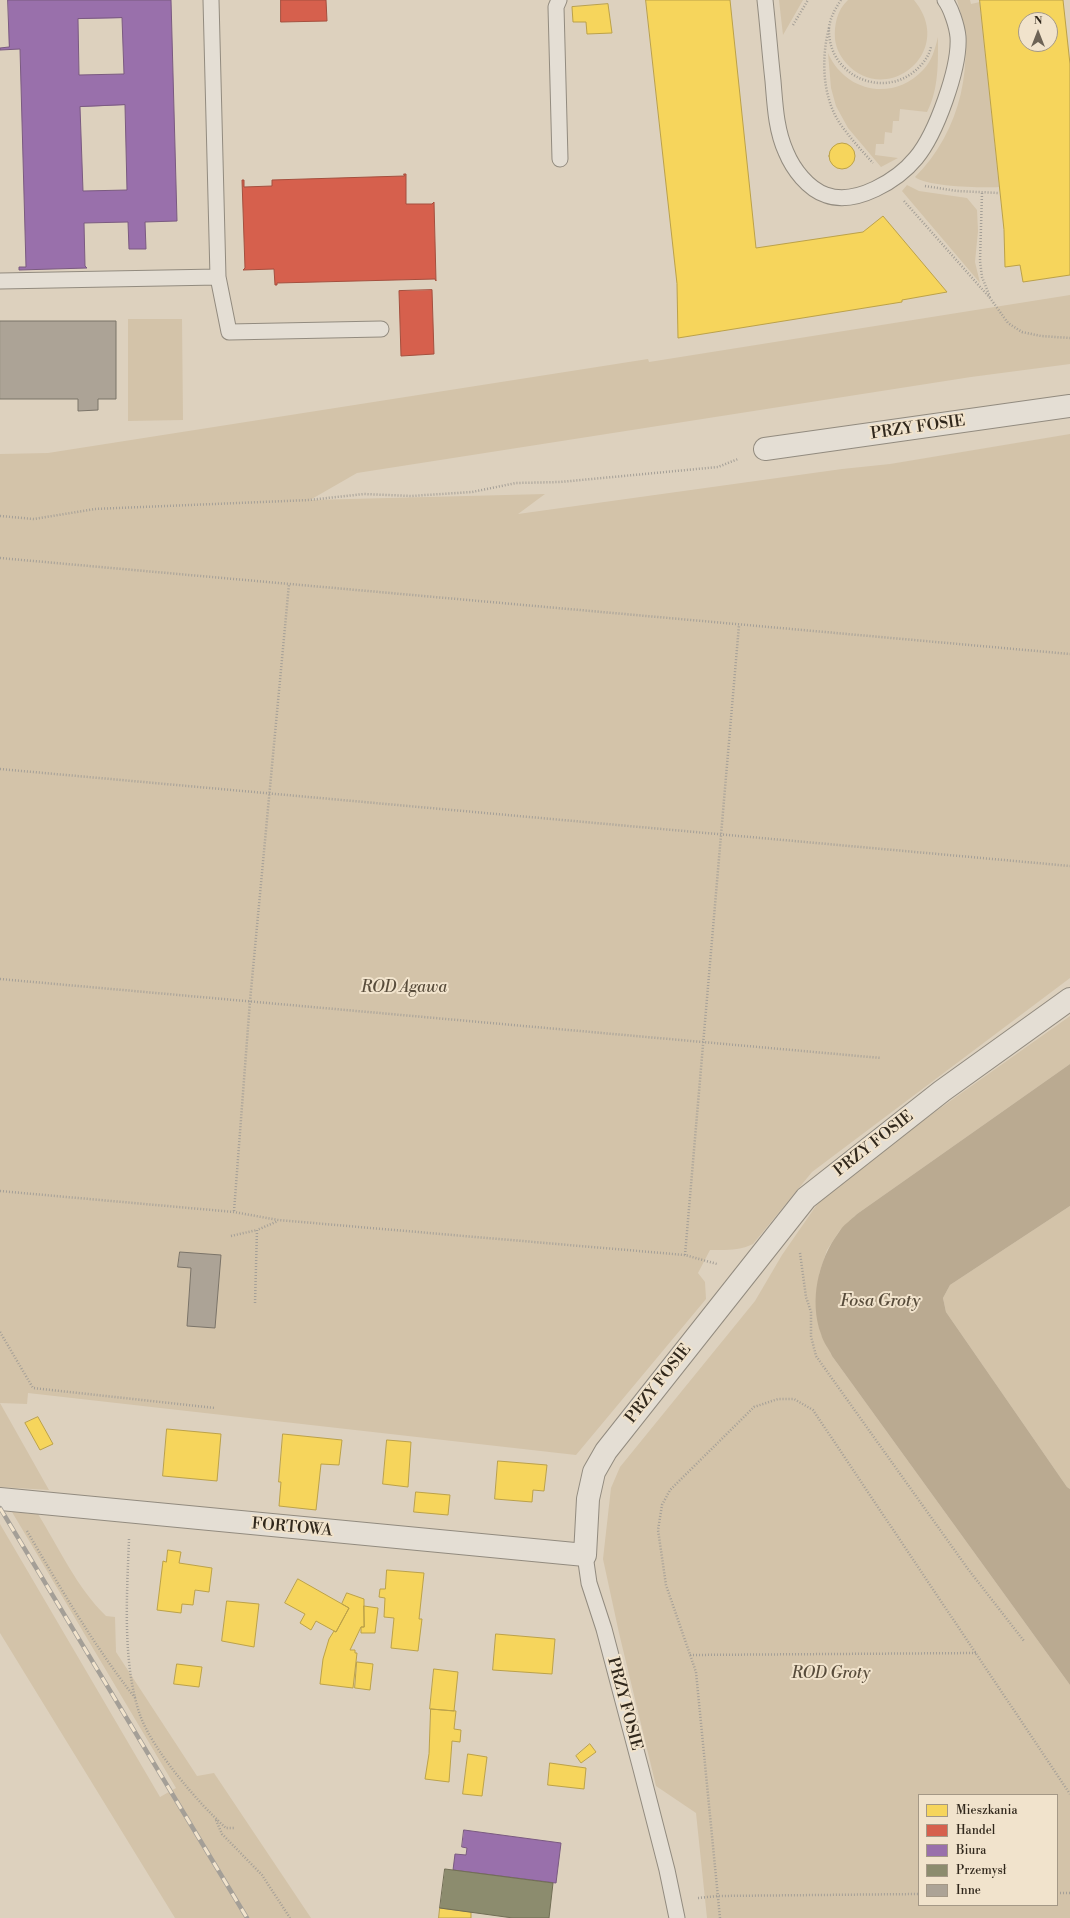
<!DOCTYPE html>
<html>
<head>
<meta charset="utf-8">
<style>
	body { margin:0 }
	#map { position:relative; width:1070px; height:1918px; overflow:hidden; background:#ddd1be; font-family:"Libre Bodoni",serif }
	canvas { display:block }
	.legend { position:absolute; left:918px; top:1794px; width:140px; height:112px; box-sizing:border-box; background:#f1e3cc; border:1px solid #a49886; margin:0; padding:5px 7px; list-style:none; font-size:12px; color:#31281c }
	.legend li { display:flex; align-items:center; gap:8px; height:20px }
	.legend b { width:20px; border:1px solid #a49886 }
	.north { position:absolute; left:1018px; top:12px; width:40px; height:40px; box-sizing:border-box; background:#f1e3cc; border:1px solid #a49886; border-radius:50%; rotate:0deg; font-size:11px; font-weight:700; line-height:16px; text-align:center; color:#31281c }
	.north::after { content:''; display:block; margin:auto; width:14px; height:18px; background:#6d6355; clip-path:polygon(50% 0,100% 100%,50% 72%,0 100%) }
</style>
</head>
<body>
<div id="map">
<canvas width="1070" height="1918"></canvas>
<ul class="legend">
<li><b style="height:11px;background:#f6d55c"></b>Mieszkania</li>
<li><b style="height:11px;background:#d6604d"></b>Handel</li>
<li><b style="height:11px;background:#9970ab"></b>Biura</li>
<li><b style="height:11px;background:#8c8c6e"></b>Przemysł</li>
<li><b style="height:11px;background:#aca396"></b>Inne</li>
</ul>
<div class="north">N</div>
</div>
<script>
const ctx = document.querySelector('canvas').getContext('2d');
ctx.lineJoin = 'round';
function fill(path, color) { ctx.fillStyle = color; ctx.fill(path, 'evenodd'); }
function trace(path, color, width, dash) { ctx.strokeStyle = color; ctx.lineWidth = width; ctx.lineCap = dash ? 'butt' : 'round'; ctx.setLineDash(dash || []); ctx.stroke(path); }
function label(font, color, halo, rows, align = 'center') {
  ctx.font = font + ' "Libre Bodoni",serif'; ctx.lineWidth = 4; ctx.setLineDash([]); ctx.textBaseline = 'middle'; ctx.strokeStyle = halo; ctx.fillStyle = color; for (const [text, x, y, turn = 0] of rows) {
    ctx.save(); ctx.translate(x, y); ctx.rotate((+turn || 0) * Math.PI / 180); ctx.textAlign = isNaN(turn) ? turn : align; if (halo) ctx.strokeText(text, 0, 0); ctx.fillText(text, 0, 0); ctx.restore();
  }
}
const green = new Path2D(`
	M779,0H803L783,35Z
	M848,0H914C957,52 886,108 846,63C840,56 836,48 835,39C834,25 837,10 848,0Z
	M957,0H970L971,4L980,2L999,187C983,188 927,187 915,177C961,132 977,60 957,0Z
	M938,37C938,62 939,89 927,112L900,109L899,121H893L892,133L885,132L884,144H876L875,155L898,158L881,167L848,128L836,106L831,88L828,53C845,92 893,102 923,70C932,61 935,49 938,37Z
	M907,185L919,191L967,198L977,210L978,231L975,262L980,283L902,191Z
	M1070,295V364L971,377L357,473L310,500L545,494L518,514L842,469L890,464L1070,434V978L812,1172L753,1244C739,1251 726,1250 710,1250L698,1273L705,1282L706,1299L576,1455L28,1393L27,1404L0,1403L49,1490L0,1487V454L48,453L648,359L649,362Z
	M128,319H182L183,420L128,421Z
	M1070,1016V1064L857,1214L840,1230L827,1250L819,1274L821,1334L832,1356L1070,1685V1918H707L696,1813L656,1786L619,1633L603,1559L611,1488L620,1467L755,1301L782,1255L829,1187ZM919,1795H1057V1905H919Z
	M1070,1206V1489L1067,1487L946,1312L943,1298L950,1285Z
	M12,1512L38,1514C59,1548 77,1588 106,1616L115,1617L116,1652L197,1776L214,1773L311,1918H175L0,1633V1524L160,1797L176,1788Z`);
const water = new Path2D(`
	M1070,1064V1206L950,1285L943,1298L946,1312L1067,1487L1070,1489V1685L832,1356C829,1349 823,1342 821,1334C809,1301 818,1260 839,1232C843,1225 851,1220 857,1214Z`);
const homes = new Path2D(`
	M646,0H730L756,248L863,232L883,216L947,292L902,300V302L678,338L677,284Z
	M980,0H1063L1070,64V275L1023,282L1020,265L1005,267L1004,230ZM1026,20H1050V44H1026Z
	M608,4L612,33L587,34L586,22H573L572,7Z
	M829 156a13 13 0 1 1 26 0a13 13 0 1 1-26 0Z
	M38,1417L53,1444L40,1450L25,1423Z
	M167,1429L221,1434L217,1481L163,1476Z
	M283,1434L342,1440L339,1465L321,1464L316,1510L279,1506L281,1482H279Z
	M387,1440L411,1442L408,1487L383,1484Z
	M498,1461L547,1465L544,1491L533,1490L532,1502L495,1499Z
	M416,1492L450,1495L448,1515L414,1512Z
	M168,1550L181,1552L179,1563L212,1568L209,1592L195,1590L193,1605L182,1604L181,1613L157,1610L163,1561L166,1562Z
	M387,1570L424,1573L419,1619H422L418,1651L391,1648L394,1618L384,1617L385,1598L379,1597L380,1589H385Z
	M298,1579L349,1608L336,1632L316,1621L311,1630L300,1623L305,1614L285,1603Z
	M347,1593L364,1599V1627H361L350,1650H355V1653H357L353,1688L320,1684L323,1659L329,1639L334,1631L336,1632L349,1608L342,1604Z
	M227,1601L259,1604L254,1647L222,1641Z
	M364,1606L378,1608L375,1633H361V1627H364Z
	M496,1634L555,1639L552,1674L493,1670Z
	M357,1662L373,1664L370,1690L355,1688Z
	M177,1664L202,1667L199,1687L174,1684Z
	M434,1669L458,1672L454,1711L430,1709Z
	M431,1709L456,1711L454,1729L461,1730L460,1742L452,1741L449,1782L425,1779L429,1754Z
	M590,1744L596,1752L581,1763L576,1756Z
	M468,1754L487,1757L482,1796L463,1794Z
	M550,1763L586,1768L584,1789L548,1785Z
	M440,1908L471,1912V1918H439Z`);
const shops = new Path2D(`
	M281,0H326L327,21L281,22Z
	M404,174H406V204H432L434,202L436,281L435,279L277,283V285H275L274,269L243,270L245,268L242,180H244V187L272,186V180L404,176Z
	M432,290L434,354L401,356L399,291Z`);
const offices = new Path2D(`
	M8,0H171L177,221L145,222L146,249H129L128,222L84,223L85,266L87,268L19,270V267H26L20,49L0,50V48L9,47ZM122,18L124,74L79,75L78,19ZM125,105L127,190L83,191L80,107Z
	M464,1830L561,1843L556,1883L453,1870L455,1854L466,1855L467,1848L462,1847Z`);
const industry = new Path2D(`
	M445,1869L553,1883L549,1918H513L440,1908Z`);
const building = new Path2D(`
	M0,321H116V399H98V410L78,411V399H0Z
	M180,1252L221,1255L215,1328L187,1326L191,1268L178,1267Z`);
const path = new Path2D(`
	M841,0C835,9 830,18 829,28C827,75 882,100 916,70C923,64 929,56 931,47
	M793,25L808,0
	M829,28C821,58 822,98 841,125C851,139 862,151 873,163
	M925,186L957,191L999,193
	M982,193L980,261L982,277L990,297
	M904,201L990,298L1008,323L1022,332L1041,336L1070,338
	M0,516L34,519L95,509L309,500L364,494L411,496L472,492L516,483L560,482L718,467L738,459
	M0,558L1070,654
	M0,769L1070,866
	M0,979L881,1058
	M0,1191L234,1212L278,1220L685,1255L717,1264
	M234,1211L250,1001L289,584
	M231,1236L257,1230
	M800,1253L806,1297L811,1312V1336L816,1356L968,1569L1024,1641
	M685,1255L739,625
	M255,1303L257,1230L278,1221
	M0,1332L33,1388L215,1408
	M27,1531C61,1589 94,1646 136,1699
	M129,1539C127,1594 122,1663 140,1715C152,1749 198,1803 226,1828H234
	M690,1655L976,1653
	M216,1820L222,1834L262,1875L290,1918
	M1057,1893H1070
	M698,1898L718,1896L919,1894
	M720,1918L696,1672L666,1585L658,1530L662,1505L670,1490L754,1407L778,1399H794L813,1410L1070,1794`);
const service = new Path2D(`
	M211,0L218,277L229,332L381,329
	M559,0L556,7L560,159
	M765,0C768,27 770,54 773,81C775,105 776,130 786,152C793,169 808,189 826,195C856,206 898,180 916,158C936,134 960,68 958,37C957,26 951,8 945,0
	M0,281L218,277
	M585,1555L589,1583L604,1629L641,1769L667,1870L677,1918`);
const minor = new Path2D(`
	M765,449L1070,406
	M0,1499L585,1555L588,1499L594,1472L606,1451L806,1198L942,1091L1070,999`);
const rail = new Path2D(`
	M0,1508L247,1918`);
const streetNames = [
	["PRZY FOSIE",918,428,-8],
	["PRZY FOSIE",874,1144,-38],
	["PRZY FOSIE",659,1384,-52],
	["FORTOWA",292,1528,5],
	["PRZY FOSIE",624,1704,75]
];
const parkNames = [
	["ROD Agawa",404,988],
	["ROD Groty",831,1674]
];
const waterNames = [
	["Fosa Groty",880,1302]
];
fill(green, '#d3c3a9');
fill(water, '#baaa91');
fill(homes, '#f6d55c');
trace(homes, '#bba149', 1);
fill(shops, '#d6604d');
trace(shops, '#a44f3e', 1);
fill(offices, '#9970ab');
trace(offices, '#7a5a80', 1);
fill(industry, '#8c8c6e');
trace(industry, '#716e55', 1);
fill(building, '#aca396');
trace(building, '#7b7469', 1);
trace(service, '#928b7f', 17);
trace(minor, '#928b7f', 24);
trace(path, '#a49f97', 2.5, [1, 2]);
trace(service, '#e4ded4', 15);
trace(minor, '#e4ded4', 22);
trace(rail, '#a49f97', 4.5);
trace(rail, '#f1e3cc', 3, [9]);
label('16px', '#31281c', '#f1e3cc', streetNames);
label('italic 16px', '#584c3b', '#f1e3cc', parkNames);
label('italic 17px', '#564a39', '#f1e3cc', waterNames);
</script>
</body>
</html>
